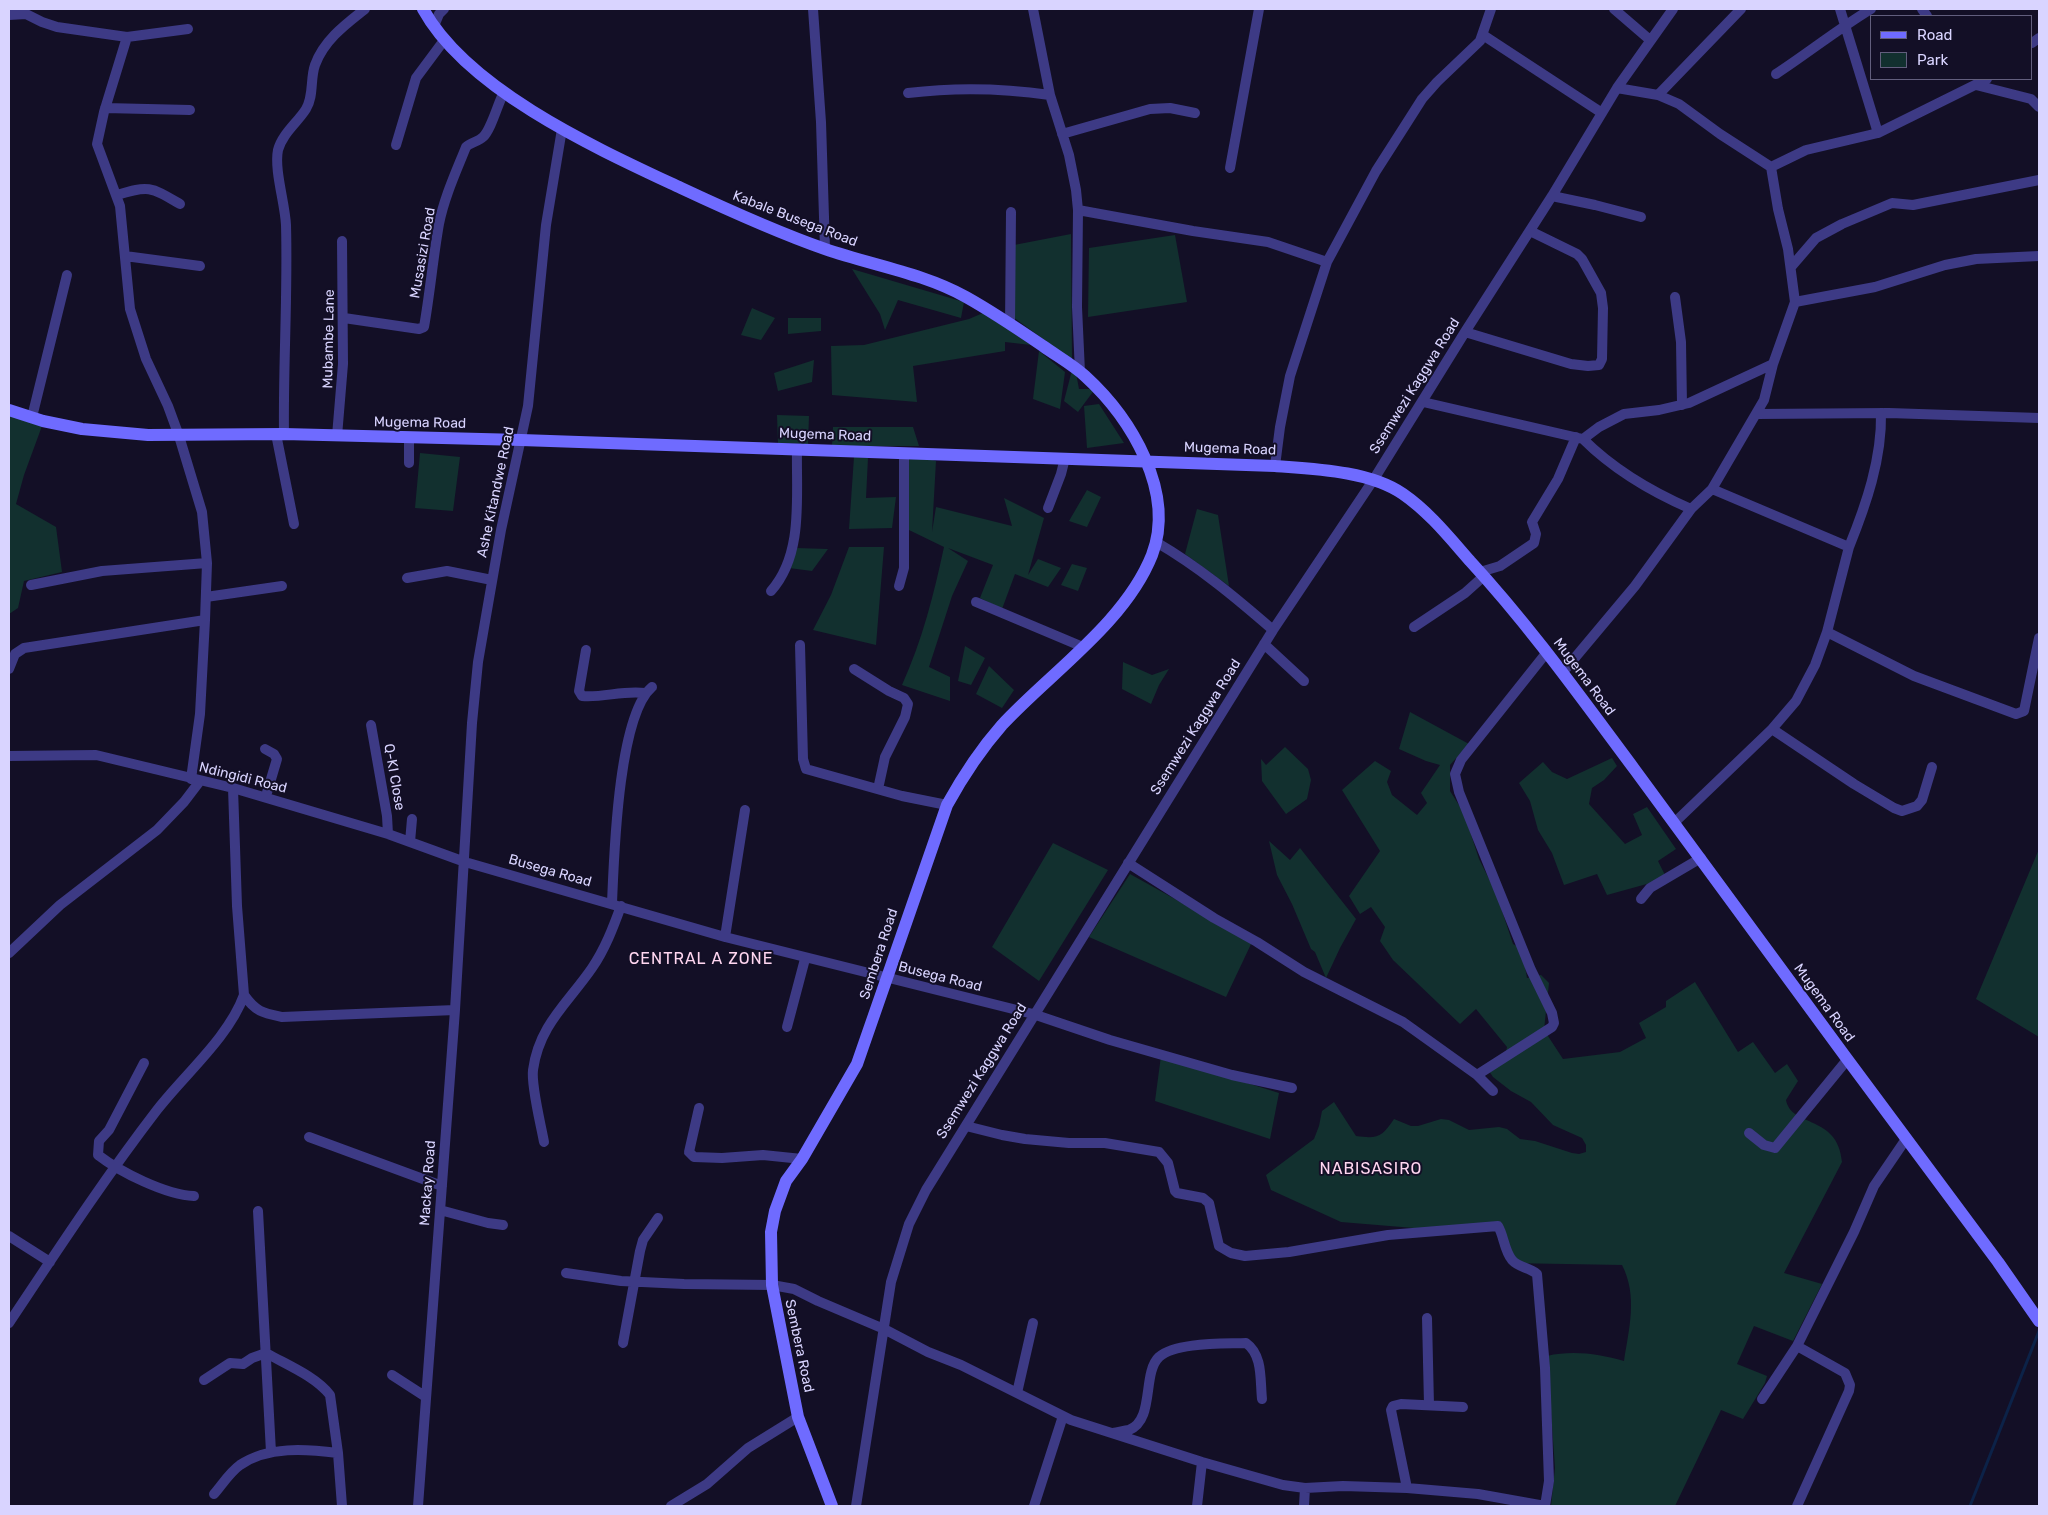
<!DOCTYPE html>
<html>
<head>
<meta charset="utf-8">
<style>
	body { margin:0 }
	#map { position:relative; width:2048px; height:1515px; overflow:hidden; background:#130f26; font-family:Rubik,sans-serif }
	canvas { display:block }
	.frame { position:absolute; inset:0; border:10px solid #d9d4ff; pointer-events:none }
	.legend { position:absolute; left:1870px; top:15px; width:162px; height:65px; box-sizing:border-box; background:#130f26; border:1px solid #625e7d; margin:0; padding:6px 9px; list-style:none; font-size:15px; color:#d9d4ff }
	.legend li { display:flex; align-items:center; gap:10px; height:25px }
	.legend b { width:25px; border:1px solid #625e7d }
</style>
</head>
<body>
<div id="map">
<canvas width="2048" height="1515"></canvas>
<div class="frame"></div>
<ul class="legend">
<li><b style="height:6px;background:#6f6bff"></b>Road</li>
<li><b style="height:14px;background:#12302f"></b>Park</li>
</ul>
</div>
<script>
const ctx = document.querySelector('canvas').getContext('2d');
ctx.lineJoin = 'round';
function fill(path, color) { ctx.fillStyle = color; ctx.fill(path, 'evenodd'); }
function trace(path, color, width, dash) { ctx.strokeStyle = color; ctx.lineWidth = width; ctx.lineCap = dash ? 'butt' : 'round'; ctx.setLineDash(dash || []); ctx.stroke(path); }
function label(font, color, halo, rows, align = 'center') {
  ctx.font = font + ' Rubik,sans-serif'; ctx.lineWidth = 4; ctx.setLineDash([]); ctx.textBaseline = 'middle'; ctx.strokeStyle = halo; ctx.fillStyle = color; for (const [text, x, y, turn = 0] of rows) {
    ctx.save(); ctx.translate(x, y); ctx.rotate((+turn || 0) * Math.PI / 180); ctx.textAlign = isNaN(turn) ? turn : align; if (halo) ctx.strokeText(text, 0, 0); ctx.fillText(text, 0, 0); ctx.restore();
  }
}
const green = new Path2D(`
	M1071,234L1072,360L1013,317L1014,245Z
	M1175,235L1187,302L1088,317L1089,248Z
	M852,269L964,302L961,318L898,300L885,330L880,314Z
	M752,308L775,318L761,340L741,335Z
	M983,313L1031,345L1005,342V351L913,366L917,402L832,395L831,346L864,345L969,319Z
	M788,318H821V331L788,334Z
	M1039,351L1065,372L1060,409L1033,399Z
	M814,360L812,382L778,391L774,373Z
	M1072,370L1076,373L1079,389H1095L1078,412L1064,401Z
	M1099,404L1124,443L1087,448L1084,406Z
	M9,415L42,426L24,475L16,504L56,527L62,572L24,581L18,608L9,614Z
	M777,415L809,416L808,444L778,443Z
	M833,427H913L919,446H832Z
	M420,453L460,457L453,511L415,508Z
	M909,454L936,461L932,532L936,507L1012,526L1004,498L1044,518L1028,575L1038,559L1061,568L1048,587L1015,574L1002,609L980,598L993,565L948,548L968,561L952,596L929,667L950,677V701L902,685C922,641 934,594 944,547L909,530Z
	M854,457L868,458L866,498L896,497L892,528L849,529Z
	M1087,490L1101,497L1087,527L1069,521Z
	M1197,509L1218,515L1229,586L1185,554Z
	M849,547H884L876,645L813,630L831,595Z
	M796,548L828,549L812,571L789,568Z
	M1072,564L1087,568L1078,591L1061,585Z
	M965,646L985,658L971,685L958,681Z
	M1123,662L1152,675L1169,669L1159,685L1151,704L1122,689Z
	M989,666L1014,690L1002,708L976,694Z
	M1410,712L1469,744L1450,765V791L1464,813L1479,859L1496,893L1513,944L1522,949L1527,978L1541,975L1549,983L1544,1030L1563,1059L1620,1052L1646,1038L1639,1023L1666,1007V1001L1695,982L1738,1052L1753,1042L1775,1073L1787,1064L1798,1081L1786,1100C1791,1128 1838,1114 1842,1162L1784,1273L1822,1284L1793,1341L1754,1326L1737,1364L1767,1376L1765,1383L1743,1419L1721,1410L1675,1506H1551L1555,1468L1547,1356C1573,1350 1599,1354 1624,1361C1629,1329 1638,1296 1622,1265L1508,1263L1500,1229L1438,1230L1341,1222L1271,1190L1266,1175L1314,1139L1319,1126L1322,1111L1334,1102L1356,1136C1378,1139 1382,1137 1394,1119L1411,1126H1418L1441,1119L1449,1120L1469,1130L1499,1127L1507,1129L1520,1139L1535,1141L1572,1153L1579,1154L1586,1152V1145L1582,1138L1553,1125L1531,1102L1511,1091L1493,1077L1489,1071L1504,1060L1507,1047L1476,1009L1460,1024L1393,960L1380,941L1385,927L1371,907L1360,914L1349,896L1380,851L1342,790L1375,761L1391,771L1387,782L1392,795L1417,815L1427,803L1421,793L1440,765L1426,761L1399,749Z
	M1285,747L1308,769L1311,780L1307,799L1286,814L1262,781L1261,759L1266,765Z
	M1612,758L1617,766L1604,780L1592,788L1589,804L1625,844L1642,835L1633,814L1647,807L1676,849L1658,861L1665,875L1654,882L1607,895L1597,874L1564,885L1552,853L1538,830L1530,801L1519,783L1543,762L1552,772L1567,779Z
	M1269,841L1290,860L1300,848L1356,919L1340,948L1326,978L1315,952L1311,949L1292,904L1277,875Z
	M1053,843L1108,870L1039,981L992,947Z
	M2039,849V1037L1976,999Z
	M1130,874L1252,942L1226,997L1089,937Z
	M1161,1056L1279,1093L1270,1139L1155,1101Z`);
const stream = new Path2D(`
	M1970,1506L2039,1331`);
const street = new Path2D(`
	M813,9L821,122L825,249
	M1033,9L1050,95L1069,155L1076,190L1078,210L1077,307L1080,372
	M1614,9L1650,40
	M1840,9L1878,133
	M1922,9L1927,16
	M9,15L26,14L42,22L57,27L127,37L188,29
	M434,26L439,14L444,9
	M1483,35L1602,113
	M127,37L104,112L97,144L120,206L130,309L146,359L168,406L179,436L202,512L207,563L205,620L200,714L191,779
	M2032,43L2039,38
	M1776,74C1808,53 1838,29 1871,9
	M1976,85L2031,99L2039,107
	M908,93C956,87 1002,88 1050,95
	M1658,95L1741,9
	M105,108L190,110
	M1062,134L1150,109L1170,108L1195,113
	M396,145L416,78L445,39
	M1771,167L1806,150L1878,133L1987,79
	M1230,168L1259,9
	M117,195C149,185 151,187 180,204
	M1552,196L1595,205L1641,217
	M1078,210L1193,231L1268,242L1327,262
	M125,256L200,266
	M1791,267L1816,238L1842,224L1892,203L1913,205L2039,180
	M1675,297L1681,342L1682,405
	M1795,302L1875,287L1945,265L1976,259L2039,256
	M344,318L419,329L424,327C430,293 433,258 439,224C444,198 456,172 466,147C471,142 478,142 483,137C491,130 498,103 504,92
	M1010,325L1011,212
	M1465,332L1571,364L1588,366L1599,365L1602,359L1603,308L1601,293L1582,259L1577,254L1530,231
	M1423,402L1583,439C1613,469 1652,492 1691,509
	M1757,414L1889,413L2039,418
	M32,417L67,275
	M276,434L294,524
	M284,434C283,365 288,295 286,225C285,203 274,170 278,150C282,134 298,122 306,109C314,96 310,79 315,65C324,40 346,24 365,9
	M337,436L343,364L342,241
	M409,438V463
	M1583,439L1599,427L1624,414L1659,410L1689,403L1773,364
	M1275,466L1280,427L1290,376L1327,262L1376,171L1408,121L1422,99L1437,82L1480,41L1491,9
	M1048,508L1061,474L1065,458
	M1156,542C1199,567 1235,597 1273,630
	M1849,547C1866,505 1882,459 1881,413
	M1480,572L1500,566L1534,543L1536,534L1532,522L1558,479L1576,437
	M407,578L447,571L492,580
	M31,585L102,571L207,563
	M899,586L904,568V453
	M771,591C804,554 796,496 797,449
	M206,597L282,586
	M976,602L1083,647
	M1414,627L1465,593L1484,576
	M1827,632L1914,676L2016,714L2024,711L2039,638
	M1264,644L1304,681
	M800,645L803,759L806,769L902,796L947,805
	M586,650L579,691L582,696C603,698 623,690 645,693
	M9,669L15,654L24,648L205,620
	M854,669L889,691L904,698L908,704L905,717L885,757L878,789
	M1563,672L1635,586L1691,509L1712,489L1764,400L1773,364L1795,302L1788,249L1778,209L1771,167L1720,134L1679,104L1658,95L1617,88
	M371,725L387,816L388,834
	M1772,729L1854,784L1894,808L1902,811L1917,806L1922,800L1932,767
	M265,749L274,754L277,759L266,796
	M9,756L96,755L233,788L388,834L465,862L725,937L1033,1014L1110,1040L1232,1075L1292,1088
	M1674,823L1772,729L1796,701L1815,665L1827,632L1849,547L1712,489
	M410,842L412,819
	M1128,863L1214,918L1257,942L1304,972L1403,1022L1477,1075L1493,1091
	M1641,899L1650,888L1701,858
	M612,903C614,857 618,716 652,687
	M725,937L745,810
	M9,953L60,905L157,830L184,802L200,781
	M244,995C256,1012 263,1013 282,1017L455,1010
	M787,1027L805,959
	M144,1063L109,1130L99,1141L98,1155C120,1172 166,1195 194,1196
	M1477,1075L1552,1027L1554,1023L1552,1013L1531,970L1459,792L1455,774L1461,760L1547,652
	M699,1108L689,1152L694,1157L722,1158L763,1155L802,1159
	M966,1126L1002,1135L1025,1139L1069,1143H1105L1159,1152L1168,1163L1175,1191L1177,1193L1203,1198L1209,1203L1219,1246L1231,1253L1245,1256L1289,1252L1388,1235L1498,1226C1504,1236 1504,1250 1512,1260C1519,1268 1529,1267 1537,1274L1545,1368L1549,1481L1545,1506
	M1749,1133L1764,1145L1775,1148L1847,1060
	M309,1137L442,1186
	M544,1142C541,1125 531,1086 533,1070C539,1025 568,1003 592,968C605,949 613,928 621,906
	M440,1210L488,1223L503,1225
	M258,1211L271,1452
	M9,1236L50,1262
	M566,1273L621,1281L684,1284L772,1285L794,1289L818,1301L884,1329L928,1352L961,1365L1071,1420L1202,1462L1283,1485L1305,1488L1343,1486L1407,1488L1478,1494L1545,1506
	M1427,1318L1429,1405
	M9,1323C57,1251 104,1179 157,1110C184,1075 229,1037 244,995L237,906L233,788
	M623,1343L640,1251L643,1240L658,1218
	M392,1375L426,1397
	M204,1380L230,1363L243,1364L252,1358L266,1353C287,1365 315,1376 330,1395L338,1453
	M1017,1393L1033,1323
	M1762,1399L1797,1346L1854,1232L1874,1186L1906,1139
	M1113,1433C1118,1432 1124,1431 1129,1430C1155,1420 1142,1373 1159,1357C1176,1342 1224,1344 1246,1343C1263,1355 1260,1380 1262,1399
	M1407,1488L1391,1410L1393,1406L1401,1404L1463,1407
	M214,1494C222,1485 229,1473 240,1465C268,1446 306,1449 338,1453L342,1506
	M418,1506L455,1010L472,723L478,662L501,530L528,406L546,225L562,129
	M671,1506L707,1484L748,1448L798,1417
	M856,1506L891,1282L909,1224L926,1190L1273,630L1374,479L1465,332L1552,196L1617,88L1673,9
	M1034,1506L1063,1416
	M1197,1506L1202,1462
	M1304,1506L1305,1488
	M1797,1506L1849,1391L1850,1385L1845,1373L1797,1346`);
const secondary = new Path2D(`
	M423,9C468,91 600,150 681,188C728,210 776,232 825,249C871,265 923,273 966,297C993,312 1018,329 1043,346C1057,356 1073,365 1085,376C1131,418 1176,492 1152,555C1125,623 1050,673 1002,725C980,750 963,776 947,805L857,1064L802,1159L786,1181L775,1211L771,1232L772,1285L798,1417L832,1506
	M9,410L43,421L82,429L148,435L284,434L521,440L1275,466C1315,469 1370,471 1403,494C1429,512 1449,537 1470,561C1530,626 1582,699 1635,770C1755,934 1876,1099 1998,1262L2039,1321`);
const streetNames = [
	["Kabale Busega Road",795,219,21],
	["Musasizi Road",423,253,-80],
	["Mubambe Lane",329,339,-89],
	["Ssemwezi Kaggwa Road",1415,386,-58],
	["Mugema Road",420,423,1],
	["Mugema Road",825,435,2],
	["Mugema Road",1230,449,2],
	["Ashe Kitandwe Road",496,492,-78],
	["Mugema Road",1584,677,53],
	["Ssemwezi Kaggwa Road",1196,727,-58],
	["Q-KI Close",394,777,80],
	["Ndingidi Road",243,778,14],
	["Busega Road",550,871,16],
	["Sembera Road",879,954,-72],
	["Busega Road",940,977,14],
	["Mugema Road",1824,1003,54],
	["Ssemwezi Kaggwa Road",982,1071,-58],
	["Mackay Road",428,1183,-86],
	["Sembera Road",799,1346,78]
];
const quarterNames = [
	["CENTRAL A ZONE",701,959],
	["NABISASIRO",1371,1169]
];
fill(green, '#12302f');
trace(stream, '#0c2248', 3);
trace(street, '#3d3a85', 10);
trace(secondary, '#6f6bff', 12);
label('14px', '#d9d4ff', '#130f26', streetNames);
ctx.letterSpacing = '1px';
label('16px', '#ffd6f0', '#130f26', quarterNames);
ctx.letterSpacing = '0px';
</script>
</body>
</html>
